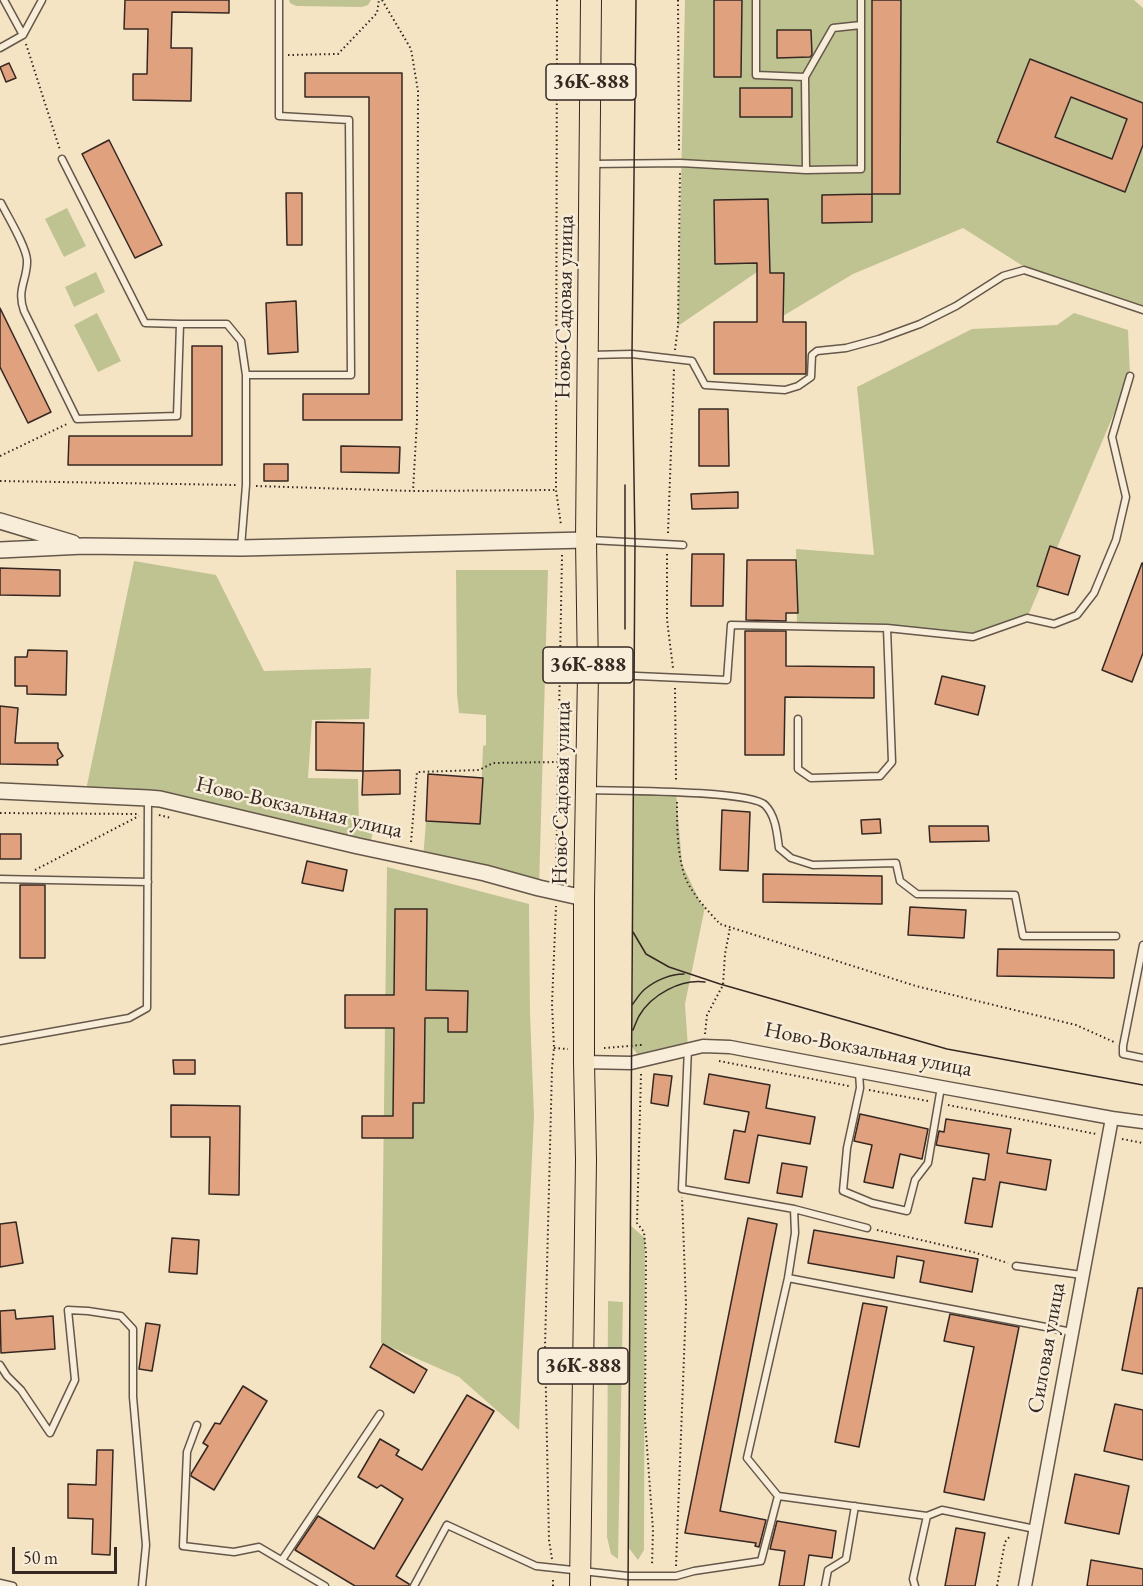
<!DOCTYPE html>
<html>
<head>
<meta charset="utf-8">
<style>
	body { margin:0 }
	#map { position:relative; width:1143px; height:1586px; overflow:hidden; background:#f4e4c4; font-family:"EB Garamond",serif }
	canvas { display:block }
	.scale { position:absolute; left:12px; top:1547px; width:105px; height:27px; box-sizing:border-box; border:3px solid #352822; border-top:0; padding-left:8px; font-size:18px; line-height:21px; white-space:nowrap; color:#352822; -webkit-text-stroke:4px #f8edd9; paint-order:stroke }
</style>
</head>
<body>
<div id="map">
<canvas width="1143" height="1586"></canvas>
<div class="scale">50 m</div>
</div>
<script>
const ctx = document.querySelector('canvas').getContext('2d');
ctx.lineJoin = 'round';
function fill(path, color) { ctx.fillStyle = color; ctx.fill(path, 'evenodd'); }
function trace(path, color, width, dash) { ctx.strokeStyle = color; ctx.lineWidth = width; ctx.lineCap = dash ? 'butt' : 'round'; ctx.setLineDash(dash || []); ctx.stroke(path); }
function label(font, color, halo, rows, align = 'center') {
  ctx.font = font + ' "EB Garamond",serif'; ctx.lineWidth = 5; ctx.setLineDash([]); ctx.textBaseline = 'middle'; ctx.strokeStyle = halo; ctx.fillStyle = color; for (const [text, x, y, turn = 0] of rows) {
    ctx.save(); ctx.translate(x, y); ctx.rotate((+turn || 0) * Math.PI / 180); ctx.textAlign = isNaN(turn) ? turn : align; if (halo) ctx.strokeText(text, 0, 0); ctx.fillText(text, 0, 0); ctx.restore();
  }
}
const green = new Path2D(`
	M289,0H371L368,5L362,7L296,6L290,3Z
	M685,0H1134L1143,8V310L1034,273L963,228L853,274L783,316L757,272L678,326Z
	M67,208L86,246L64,257L45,219Z
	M96,272L105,292L74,307L65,287Z
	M97,313L121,361L98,372L74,325Z
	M1074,313L1128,330L1130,376L1027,618L966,636L797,626L796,549L874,555L857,387L972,329L1057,325Z
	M134,561L216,575L264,671L371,668L369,719L312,720L308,778L358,779L359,826L373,829L370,848L86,790Z
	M456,570H548L539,888L423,860L426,821L480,824L483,746L486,745V715L459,713L457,694Z
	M633,791L676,792L682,864L701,904L705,907L685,1004L688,1048L642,1060L631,1046L633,970Z
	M387,867L529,904L530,1013L534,1116L519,1430L459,1377L381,1343Z
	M631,1226L645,1238L644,1550L638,1560L628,1547Z
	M608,1301L623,1302L618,1559L611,1554L607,1537Z`);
const building = new Path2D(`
	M125,0H229V13L172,12L171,48H192L191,101L133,100V74H147L148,29H124Z
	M714,0H742L741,77H714Z
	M872,0H901L900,194H872Z
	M777,30H811L812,55L810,57L777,58Z
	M1030,59L1143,103V145L1125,192L997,142ZM1071,97L1127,119L1112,159L1055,137Z
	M9,63L16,78L6,82L0,67Z
	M305,73H402V420H303V394H369V97H305Z
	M740,88H792V117H740Z
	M109,140L162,245L135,258L82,154Z
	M286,193H302V245H287Z
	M872,194V222L822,223V195Z
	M768,199L770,273H784L783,322H806V374H714V322H757V263L715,264L714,200Z
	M296,301L298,352L268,354L266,303Z
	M0,308L51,412L28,423L0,367Z
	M192,346H222V465H68L69,436H192Z
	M699,409H728L729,466H699Z
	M341,446L400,447L399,473L341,472Z
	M264,464H288V481H264Z
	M738,492V508L692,509L691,494Z
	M1050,546L1080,556L1068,595L1037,586Z
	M692,554H724L723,606H691Z
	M747,560H796L798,613H786V621L746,620Z
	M1142,563H1143V653L1132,682L1102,670Z
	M0,568L60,570V596L0,595Z
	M745,631H786V666L874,667V698L785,697L784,755H745Z
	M28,650L67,651L66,695L27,694V686H15V657H27Z
	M942,676L985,686L978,715L935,704Z
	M0,706L18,708L15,743H58V748L63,756L57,760L58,765L0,764Z
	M316,722L364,723L363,771L316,770Z
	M400,770V794L362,795L363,771Z
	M428,774L483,778L480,824L426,821Z
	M722,810L750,812L748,871L720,870Z
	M880,819L881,833L862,834L861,820Z
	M929,826H988L989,841L930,842Z
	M0,834H21V859H0Z
	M307,861L347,870L343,891L302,883Z
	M763,874L882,876V904L763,902Z
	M20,885H45V958H20Z
	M910,907L966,910L964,938L908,935Z
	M395,909H427L426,990L468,991L467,1032H448V1018H425L424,1103H413V1138H362V1116H393L394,1028H345V995H394Z
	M998,949L1114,950V978L997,976Z
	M173,1060H195V1074H174Z
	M654,1074L672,1076L668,1106L651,1103Z
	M709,1074L770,1085L766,1108L815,1117L810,1144L758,1135L749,1183L725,1179L734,1130L745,1132L749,1112L704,1104Z
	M171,1105L240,1106L239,1195L209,1194L210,1137H171Z
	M860,1114L928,1129L922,1159L900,1154L893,1188L864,1182L872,1145L854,1141Z
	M946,1119L1011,1129L1007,1153L1051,1160L1046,1190L1000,1182L992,1227L965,1223L973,1178L985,1180L989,1154L936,1145L939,1131L944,1132Z
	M782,1163L807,1167L802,1197L777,1193Z
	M748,1218L777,1224L720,1511L766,1520L759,1547L755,1546L756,1543L685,1533Z
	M16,1222L23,1263L0,1267V1224Z
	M814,1230L978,1259L972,1292L920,1282L924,1261L897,1256L894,1278L808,1263Z
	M172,1238L199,1240L197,1274L169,1272Z
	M1138,1288H1143V1374L1122,1370Z
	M863,1303L887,1307L859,1447L835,1442Z
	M15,1310L16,1319L53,1316L55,1349L1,1353L0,1311Z
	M950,1314L1019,1327L984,1500L944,1492L974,1347L944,1341Z
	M146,1323L160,1325L152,1371L139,1369Z
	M383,1344L427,1370L414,1393L370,1367Z
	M243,1386L267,1401L214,1490L191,1476V1474L208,1446L203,1443L215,1423L220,1424Z
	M467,1395L494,1411L396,1576L409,1584V1586H355L295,1550L318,1516L374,1549L403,1499L381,1485L377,1488L358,1477L380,1439L399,1450L396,1455L422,1470Z
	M1115,1404L1143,1410V1460L1104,1451Z
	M97,1450H113L110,1555L92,1554L93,1519L68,1518V1484L96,1485Z
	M1075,1474L1129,1486L1119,1534L1065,1523Z
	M777,1521L836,1531L832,1558L809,1555L804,1586H779L785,1551L770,1549Z
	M956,1528L985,1533L975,1586H945Z
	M1091,1560L1143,1569V1586H1087Z`);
const path = new Path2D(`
	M382,0L411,49L418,91L417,420L413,491
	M557,0L556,490L561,525
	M678,0L679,153
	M26,44L60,150
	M288,55L338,54L377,13L379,0
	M675,350L678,326L680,173
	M0,456L69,423
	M0,481L236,485
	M256,486L413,491L556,490
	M668,533L674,368
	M667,554V620L673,668
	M675,688L676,782
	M677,802C677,826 677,850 684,874C690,892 707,910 720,924L916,986L1076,1025L1114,1042
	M0,813L138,814
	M159,815L171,818
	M411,842L417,772L479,770L493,763L558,762
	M35,870L139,816
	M556,876L562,555
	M705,1034L707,1015L723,985L725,954L730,928
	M554,1048L568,1049
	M604,1048L641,1045V1047
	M719,1061L849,1086
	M641,1074L637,1223L644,1232L646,1253L645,1420L653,1530L652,1566
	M869,1090L928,1101
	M948,1105L1096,1134
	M1122,1139L1143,1143
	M877,1230L973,1252L1008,1263
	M552,1559L549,1540L545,1347L552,1068L554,1048L552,1004L556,906
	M676,1566L686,1304L682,1197
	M553,1586V1577
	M997,1586L1005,1542L1011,1535`);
const service = new Path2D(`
	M4,0L23,35
	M0,48L23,35L42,0
	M805,77L833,28L861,25
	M62,159L145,323L180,324
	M592,164L680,163L806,170L805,77L756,75V0
	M806,170L861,169V0
	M1,203C8,217 26,246 27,260C28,279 16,289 24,311L77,419L177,416L180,324H227L241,341L246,375V485L241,547
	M591,355L632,354L692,361L705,385L785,390L798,386L811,377L812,355L817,351L846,348L879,339L920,324L956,306L1003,276L1024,270L1143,310
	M246,375H351L349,120L279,116V0
	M590,540L683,545
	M592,674L727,680L731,625L887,628L973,637L1027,618L1054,624L1077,615L1094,593L1116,540L1126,497L1112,437L1130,376
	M798,719V769L811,778L880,776L892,762L887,628
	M589,790C617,791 750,790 765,805C776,816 777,834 779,848L791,858L813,865L896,863L900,881L917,894L1015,895L1023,936H1116
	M0,879L148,882
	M1143,945L1123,1046V1054L1143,1058
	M0,1041L129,1018L147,1008L148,800
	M859,1072L860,1088L847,1148L843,1191L872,1203L907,1211L915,1180L928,1163L941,1087
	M794,1209L867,1228
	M1016,1266L1082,1275
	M788,1278L1072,1332
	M0,1365L7,1376L21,1390L50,1433L75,1380L68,1310L88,1311L121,1316L133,1329V1397L146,1545L142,1586
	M197,1425L187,1452L183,1546L234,1552L259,1547L325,1586
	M778,1496L927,1516
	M282,1560L380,1414
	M0,1583L13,1586
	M414,1586L447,1525L536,1566L628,1576H676L694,1571L761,1561L778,1496L747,1458L788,1278L795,1233L794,1209L682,1189L688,1048
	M825,1586L828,1570L846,1559L855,1506
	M915,1586L913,1579L927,1516L942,1510L1035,1529`);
const minor = new Path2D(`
	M584,1062L631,1063L703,1046L730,1047L941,1087L1112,1118L1143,1122
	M1025,1586L1112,1118`);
const tertiary = new Path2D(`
	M0,521L73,543
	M0,550L84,546L241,548L586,540
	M0,791L148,798L160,799L358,846L485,873L539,888L584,898`);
const primary = new Path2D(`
	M580,1586L586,1160L584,1062V898L588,674L586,540L591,0`);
const tram = new Path2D(`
	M625,629V485
	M633,932L646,954L669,967L720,984L947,1049L1143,1085
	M632,1005C636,1000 640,993 645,989C656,980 671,974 684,974
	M633,1030C635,1025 637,1020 639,1016C652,994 681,979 705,982
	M628,1586L635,542L632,354L636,0`);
const shields = [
	[591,82,90],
	[588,665,90],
	[583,1366,90]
];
const shieldNames = [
	["36К-888",591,82],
	["36К-888",588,665],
	["36К-888",583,1366]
];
const streetNames = [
	["Ново-Садовая улица",565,307,-89],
	["Ново-Садовая улица",562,793,-89],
	["Ново-Вокзальная улица",299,808,13],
	["Ново-Вокзальная улица",868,1050,11],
	["Силовая улица",1047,1348,-80]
];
fill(green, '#bfc392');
fill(building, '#e0a17f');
trace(building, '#352822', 1.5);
trace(service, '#65574a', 9);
trace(minor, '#65574a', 15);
trace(tertiary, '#65574a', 18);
trace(primary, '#352822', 22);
trace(path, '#352822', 2, [1.5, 3]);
trace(service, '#f8edd9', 6);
trace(minor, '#f8edd9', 12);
trace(tertiary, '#f8edd9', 15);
trace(primary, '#f4e4c4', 20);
trace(tram, '#352822', 1.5);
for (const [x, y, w] of shields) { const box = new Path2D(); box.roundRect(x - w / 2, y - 18, w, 36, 4.5); ctx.fillStyle = '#f8edd9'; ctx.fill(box); trace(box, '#352822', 1.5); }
label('bold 21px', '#352822', null, shieldNames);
label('22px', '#352822', '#f8edd9', streetNames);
</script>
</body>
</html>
